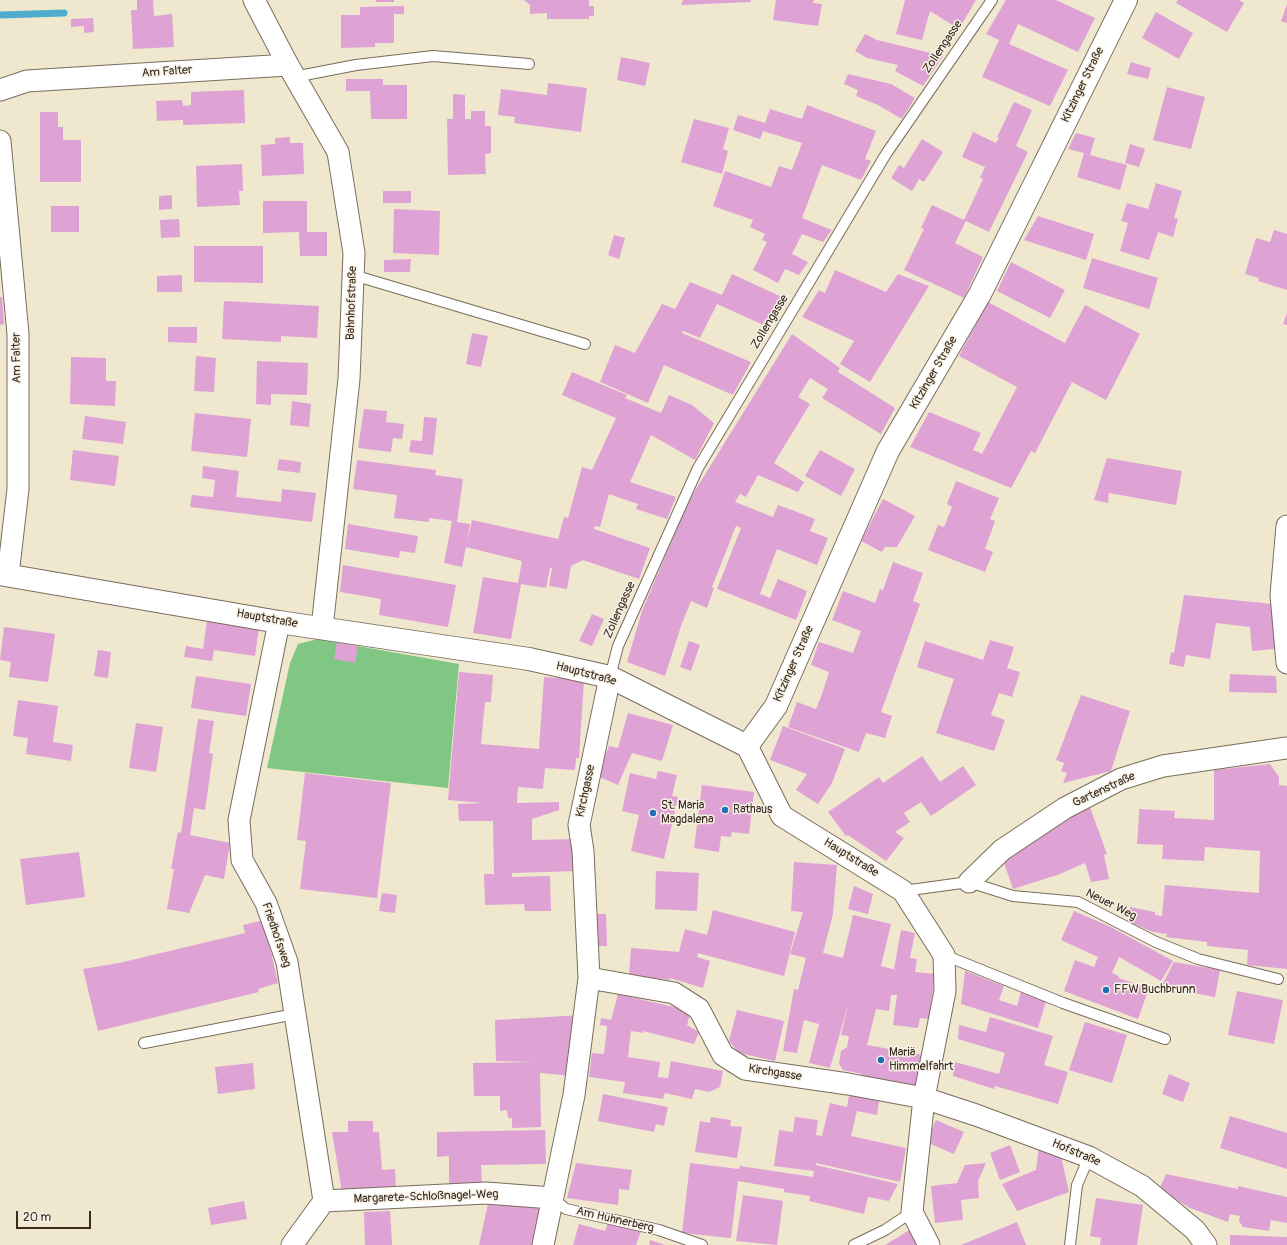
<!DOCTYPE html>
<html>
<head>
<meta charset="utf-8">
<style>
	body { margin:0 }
	#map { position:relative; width:1287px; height:1245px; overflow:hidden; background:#efe8cf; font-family:Pangolin,sans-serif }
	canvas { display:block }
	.scale { position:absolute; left:16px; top:1211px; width:75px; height:18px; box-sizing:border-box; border:2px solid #3b2a1e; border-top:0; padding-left:5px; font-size:12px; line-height:14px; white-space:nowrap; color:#3b2a1e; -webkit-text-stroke:3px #f7f3e8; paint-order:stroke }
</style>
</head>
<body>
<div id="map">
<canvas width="1287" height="1245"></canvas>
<div class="scale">20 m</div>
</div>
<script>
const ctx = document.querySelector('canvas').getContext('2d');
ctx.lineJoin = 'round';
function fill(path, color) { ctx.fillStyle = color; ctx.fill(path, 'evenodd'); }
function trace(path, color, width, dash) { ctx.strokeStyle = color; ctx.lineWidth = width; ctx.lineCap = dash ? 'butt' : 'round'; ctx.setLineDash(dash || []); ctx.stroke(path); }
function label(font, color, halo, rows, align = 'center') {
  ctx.font = font + ' Pangolin,sans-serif'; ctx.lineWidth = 3; ctx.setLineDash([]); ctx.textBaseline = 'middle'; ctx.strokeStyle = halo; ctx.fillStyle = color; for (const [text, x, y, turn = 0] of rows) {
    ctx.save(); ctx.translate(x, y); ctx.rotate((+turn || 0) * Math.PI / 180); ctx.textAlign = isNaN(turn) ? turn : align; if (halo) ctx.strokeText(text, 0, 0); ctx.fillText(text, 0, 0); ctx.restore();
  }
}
const green = new Path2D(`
	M318,639L459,664L448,788L267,768L290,663L298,644Z`);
const stream = new Path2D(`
	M0,15L64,13`);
const building = new Path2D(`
	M137,0H153L154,16L172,14L174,47L133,49L131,10H137Z
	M376,0H394V2H376Z
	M524,0H589V6H594V16H589V19H547V13L530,14V5Z
	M683,0H750L751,2L681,5Z
	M776,0H814L813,3L822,4L818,26L773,20Z
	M905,0H976L959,29L930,11L922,40L896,34Z
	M1006,0H1056L1095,18L1078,52L1018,24L1009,44L1068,70L1050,106L982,77L999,40L986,34Z
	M1178,0H1239L1244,3L1227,32L1176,3Z
	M1287,4V23L1281,21Z
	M404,6V14H394V43H375V47L341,48V15H360V7Z
	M1156,12L1193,33L1179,59L1142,38Z
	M93,18L94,32L84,33V26L71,27V19Z
	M865,34L877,40L943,56L923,86L895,71L898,65L867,58L855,51Z
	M621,57L650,63L645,86L617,80Z
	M1131,62L1151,68L1148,79L1127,74Z
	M848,74L891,84L915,98L902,119L878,105L856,96L858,90L844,84Z
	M346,79H383V85H407V119H371L370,91H346Z
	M548,83L587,88L581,132L514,123L515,117L498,115L501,89L547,95Z
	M1167,87L1205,97L1191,149L1153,140Z
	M244,90L245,123L183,125V120L157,121L156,101L182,100L183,106L191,105V92Z
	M453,94L465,95V119H471V111H485V126H491V153L485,154L486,174L448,175L447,119H453Z
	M1014,102L1032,110L1016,146L1028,152L989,232L966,221L955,243L983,257L964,298L904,270L924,229L921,228L932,205L964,220L983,179L980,178L985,167L962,157L973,132L996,143L999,138L997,137Z
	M807,105L876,131L865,159L871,161L861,180L822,165L802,218L832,230L823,242L802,234L792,254L808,262L799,275L785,269L778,283L753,270L767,242L762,240L765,234L750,227L753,220L713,206L725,171L771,187L779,166L792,170L802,143L763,131L760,139L733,130L738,115L765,123L770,109L802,119Z
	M40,112H58V127H63V140H81V182H40Z
	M694,119L729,128L723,149L728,151L722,174L681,162Z
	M1076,133L1095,138L1090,155L1127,165L1120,190L1077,177L1084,153L1068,149Z
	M290,137V143H303L304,174L262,176L261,145L275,144V138Z
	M922,139L943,152L924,182L919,179L912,191L891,178L899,165L904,168Z
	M1130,144L1145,149L1139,167L1125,163Z
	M242,164L243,191H239L240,205L197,207L196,166Z
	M1156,183L1182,191L1174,218L1178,219L1173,237L1158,232L1149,260L1120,251L1128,223L1121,221L1127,203L1148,209Z
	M383,191H411V203H383Z
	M172,195V209L159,210V196Z
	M263,201H307V232H327V256H300L299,232L263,233Z
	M51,206H79V232H51Z
	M394,209L440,211L439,255L393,253Z
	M1038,216L1094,234L1086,260L1024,240Z
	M179,219L180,237L161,238L160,220Z
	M1274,230L1287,234V290L1258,281L1259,278L1245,274L1256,238L1270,242Z
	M614,235L625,238L619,259L608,255Z
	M194,246H263V283L194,282Z
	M1092,258L1158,278L1149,309L1083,288Z
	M411,259L410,272H384V260Z
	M1011,262L1065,290L1050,318L997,291Z
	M835,270L886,292L898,274L929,286L870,382L840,364L854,341L802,317L819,290L825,293Z
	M732,274L784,298L768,327L717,304L700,338L683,331L682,333L751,362L733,395L664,365L648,403L600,382L615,345L635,353L662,304L675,309L690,282L722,295Z
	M182,275V292H157V276Z
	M0,297H2L4,324L0,325Z
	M224,301L319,306L317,338L281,336V342L222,339Z
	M988,302L1065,343L1085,305L1140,334L1106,400L1072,382L1035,453L1031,451L1011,488L910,447L929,412L981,433L973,450L982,454L1017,387L959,356Z
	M1287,313V325L1283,324Z
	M168,327H197V343L168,342Z
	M472,333L488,336L481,367L466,364Z
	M792,334L840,368L838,372L895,408L881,434L822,398L828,389L810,378L798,397L810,404L774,463L804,482L798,492L758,475L746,497L740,494L735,502L773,517L778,505L792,510L815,519L810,531L828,538L817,565L777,549L760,594L770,598L778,579L807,591L796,620L717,589L741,528L736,526L712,587L714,588L707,608L691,601L681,626L665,676L627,662L642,611L688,502Z
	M196,356L216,358L214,392L194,391Z
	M71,357L106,358V381H116L115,406L70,404Z
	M257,361L308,363L307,395L271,394V405L256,404Z
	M572,372L627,395L625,398L661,413L669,395L692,405L714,423L695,460L651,435L630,482L676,497L667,519L636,509L638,504L609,494L600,527L595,526L594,529L650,548L639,579L583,560L571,566L567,589L549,586L552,568H550L546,588L521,584L511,639L473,633L483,577L518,583L522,561L466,547L462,567L444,563L452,521L429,518V522L394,518L397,495L353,489L357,460L436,470L435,475L463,479L457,522L470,524L467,543L472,520L558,539L564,517L568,518L582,467L592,470L616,418L562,395Z
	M292,401L311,404L309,427L290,425Z
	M364,409L387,411L386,422L404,424L402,439L393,438L391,452L358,448Z
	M195,413L251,419L247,457L191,451Z
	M85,416L126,422L123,444L82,439Z
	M424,417L437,418L433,455L409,452L411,440L422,441Z
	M73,450L119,456L115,486L70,480Z
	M820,450L855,469L841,496L805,476Z
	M1107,458L1182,471L1176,505L1109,493L1108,503L1094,500Z
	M279,459L301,462L300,473L277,470Z
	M203,466L239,471L236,497L281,502L282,489L316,493L312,522L190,507L192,495L213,497L215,480L202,478Z
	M956,481L999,498L990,519L995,521L985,549L993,552L985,572L928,550L938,525L944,527L952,507L947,504Z
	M883,499L915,516L897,547H885L882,552L861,541Z
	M348,524L418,536L415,553L400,551L399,558L345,549Z
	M893,562L923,573L913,601L920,604L881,712L892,716L885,738L866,733L859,752L788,727L797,702L816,709L822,694L829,672L811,665L819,642L853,653L861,631L832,620L843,591L875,603L880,589L883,590Z
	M343,565L456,585L448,627L379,615L381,599L340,592Z
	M1184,595L1272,604L1275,649L1252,651L1250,627L1216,623L1210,659L1186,655L1184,667L1169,664L1171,652L1174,653Z
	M592,614L604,619L592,646L579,641Z
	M207,620L259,628L255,656L214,650L212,661L184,657L186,646L203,649Z
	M4,627L55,634L48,682L9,677L11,662L0,660Z
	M990,640L1014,647L1007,668L1020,672L1012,697L999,693L991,715L1005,720L994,751L936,733L954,679L917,667L925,641L983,660Z
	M689,641L700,645L691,671L680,667Z
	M337,642L358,646L355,663L334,659Z
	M98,650L111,652L108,678L94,676Z
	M459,672L493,675L491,702H485L481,744L539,749L544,677L584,680L579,758H576L575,770L545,768L543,789L518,787L517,803L559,802V810L532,819V840L577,839L578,871L512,873V877L550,876L551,911H525L524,904L485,905L484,874H494L493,821H459L458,804L483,803L448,800Z
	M1230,674L1276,676L1277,693L1229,692Z
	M196,676L251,684L246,716L191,708Z
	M1081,695L1130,711L1111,771L1063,783L1067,773L1061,771L1064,763L1056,760Z
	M18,700L58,706L53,742L73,745L71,761L26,754L28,738L13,736Z
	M628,713L673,725L662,761L632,753L618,785L597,776L609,746L618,748Z
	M198,719L214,721L209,753L213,754L205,810L194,808L190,835L230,843L224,879L205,875L189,913L167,909L174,869H171L178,832L181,833Z
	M136,723L163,727L156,772L129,768Z
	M783,726L845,749L832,783L818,804L796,790L807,774L770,760Z
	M922,756L940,782L963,766L976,785L931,816L921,802L904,813L910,822L895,832L904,838L886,861L848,835L846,836L828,812L879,777L883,783Z
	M1270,764L1279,777V785L1287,786V969L1247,965L1248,950L1207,946V942L1166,937L1167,934L1153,932L1129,922L1130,907L1155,912V915L1162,916L1165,885L1259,893L1260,851L1205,847L1204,861L1162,859L1163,845L1137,844L1139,816V809L1175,811L1174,818L1214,820V770Z
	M658,771L677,775L672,796L678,797L664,859L631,851L639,815L622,811L630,773L656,779Z
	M305,773L391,783L377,898L300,889L306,841L297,840Z
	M702,785L754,792L749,834L732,832L731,837L721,836L719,852L694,848Z
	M1088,802L1107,854L1104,855L1109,879L1091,882L1085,863L1060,874L1013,889L1003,860Z
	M79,852L85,897L26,905L20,859Z
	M794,862L837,865L833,914L823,953L843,958L853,915L891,924L881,966L900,971L894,969L901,930L915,933L910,958L917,959L915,972L935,974L929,1019L920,1018L918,1028L893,1025L897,995H891L889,1011L876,1009L867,1045L923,1055L917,1088L861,1077L862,1074L843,1070L839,1064L841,1051L847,1047L849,1036L841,1035L849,1002L830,1068L809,1063L819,1024L804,1020L797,1053L783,1051L794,989L798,990L806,958L790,954L803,912L791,911Z
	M656,871L699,873L697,911L655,909Z
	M854,886L873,894L868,914L848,909Z
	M382,893L397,895L395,913L379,911Z
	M713,910L795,932L784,976L698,953L697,957L710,961L703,988L670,978V980L629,976L631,948L679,952L685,929L707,935Z
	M1074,911L1111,927L1173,961L1161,981L1119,957L1112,973L1119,976L1118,978L1149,988L1138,1019L1064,991L1075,960L1094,967L1098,957L1061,940Z
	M593,914H606L607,946H594Z
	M264,920L278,983L258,989L259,992L98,1031L83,969L119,963L245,933L243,925Z
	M1174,962L1220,970L1215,997L1161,987Z
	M965,971L1004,986L999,1000L1017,1006L1021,992L1046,1001L1038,1028L961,1004Z
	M1237,991L1283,1000L1274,1044L1228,1035Z
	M618,994L691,1011L687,1025L699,1032L694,1044L643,1031V1033L631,1031L628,1057L660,1062L658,1077L668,1078L671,1061L723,1071L720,1087L709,1092L695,1089L692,1099L665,1093L663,1099L623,1093L625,1082L589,1077L592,1053L604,1054L607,1026L600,1025L601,1018L611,1020Z
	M737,1010L784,1021L775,1061L739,1053L729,1041Z
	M582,1015L574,1076L540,1073L541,1127L512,1128V1118H508L507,1110L500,1111V1096H474L473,1063L535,1062L496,1061L495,1020Z
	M990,1017L1053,1036L1044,1065L1068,1072L1058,1104L995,1086L994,1089L953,1076L955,1062L999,1074L1005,1053L958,1039L959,1025L986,1032Z
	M1085,1022L1127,1035L1112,1083L1069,1070Z
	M253,1063L255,1089L218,1094L215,1067Z
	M1169,1074L1190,1083L1183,1102L1162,1094Z
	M603,1094L668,1107L664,1126L656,1124L654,1132L598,1121Z
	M849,1095L879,1101L877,1115L857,1111L851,1136L906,1148L900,1182L816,1163V1165L898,1184L889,1201L868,1197L864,1214L809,1201L810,1196L784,1192V1189L738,1181L731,1238L682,1233L690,1163L739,1169L740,1166L813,1177L814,1171L774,1166L779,1130L793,1132L795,1117L818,1120L816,1135L822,1136L830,1103L847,1107Z
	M1230,1116L1287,1133V1169L1220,1148Z
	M711,1117L731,1120L730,1126L742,1127L737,1158L695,1152L700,1121L710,1123Z
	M936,1120L964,1132L954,1154L926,1142Z
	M348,1121H373V1132H379L382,1170L395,1169L396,1190L342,1192L332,1132H348Z
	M545,1130L546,1164L481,1165L482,1185H449V1156L437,1157V1132Z
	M1010,1145L1020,1172L1000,1180L990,1153Z
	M1039,1147L1061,1156L1069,1192L1017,1211L1002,1184L1036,1170Z
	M576,1163L632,1170L629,1190L619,1189L618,1205L567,1198Z
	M986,1163L978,1181L979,1198L961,1200L963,1220L935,1223L931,1186L957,1183L965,1165Z
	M1166,1174L1238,1189V1186L1287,1197V1223L1271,1220L1269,1231L1243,1227L1239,1221L1240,1216L1230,1214L1228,1222L1190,1208L1159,1190Z
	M743,1195L783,1201L777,1245L736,1241Z
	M1096,1198L1143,1205L1137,1245H1100L1101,1238L1090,1236Z
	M244,1201L247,1219L211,1225L208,1208Z
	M488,1204L546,1208L537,1245H479Z
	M390,1211L392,1245H365L364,1212Z
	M1017,1222L1026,1245H961Z
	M608,1223L641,1231L636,1245H573L579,1224L605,1231Z
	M911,1229L921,1245H885Z
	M1230,1235L1287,1237V1245H1230Z
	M650,1240L665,1245H649Z`);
const service = new Path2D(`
	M294,77L356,65L433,56L529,64
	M353,275L585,344
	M610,677L618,646L698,468L886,154L992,0
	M903,891L969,882L1013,896L1078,902L1156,942L1198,959L1278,979
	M944,955L1063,1003L1165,1039
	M144,1043L295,1014
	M552,1198L566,1209L659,1230L702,1245
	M854,1245L885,1230L912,1212
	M1070,1245L1077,1185L1089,1157`);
const minor = new Path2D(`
	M254,0L288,65L338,152L354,253L349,379L322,628
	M0,90L27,81L288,65
	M0,141L18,334V489L8,575
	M1287,526L1281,595L1287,663
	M279,622L239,820L242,860L266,903L287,962L324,1201L292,1245
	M747,746L782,816L903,891L944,955L945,991L924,1098L912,1212L929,1245
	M969,882L1002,850L1065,808L1121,779L1163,766L1287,748
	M589,978L674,993L699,1009L723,1055L745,1069L848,1084L924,1098L976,1115L1089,1157L1142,1186L1195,1230L1206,1245
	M324,1201L486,1193L552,1198
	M543,1245L574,1095L589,978L583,851L579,825L610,677`);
const tertiary = new Path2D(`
	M0,574L279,622L529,659L610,677L747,746L776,706L888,451L980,294L1126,0`);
const markers = [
	[725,810,4,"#1f6fb2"],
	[653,813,4,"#1f6fb2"],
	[1106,990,4,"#1f6fb2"],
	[881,1060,4,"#1f6fb2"]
];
const streetNames = [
	["Zollengasse",943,47,-56],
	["Am Falter",167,72,-4],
	["Kitzinger Straße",1083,85,-64],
	["Bahnhofstraße",352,303,-88],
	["Zollengasse",770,322,-59],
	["Am Falter",17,358,-91],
	["Kitzinger Straße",934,373,-60],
	["Zollengasse",620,610,-66],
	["Hauptstraße",267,619,10],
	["Kitzinger Straße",794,664,-66],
	["Hauptstraße",586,674,15],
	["Gartenstraße",1104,790,-25],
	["Kirchgasse",586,791,-78],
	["Hauptstraße",851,858,32],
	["Neuer Weg",1111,905,27],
	["Friedhofsweg",276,935,71],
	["Kirchgasse",775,1073,9],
	["Hofstraße",1076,1153,23],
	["Margarete-Schloßnagel-Weg",426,1197,-2],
	["Am Hühnerberg",615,1220,13]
];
const poiNames = [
	["St. Maria",661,806],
	["Magdalena",661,820],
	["Rathaus",733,810],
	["FFW Buchbrunn",1114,990],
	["Mariä",889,1053],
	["Himmelfahrt",889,1067]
];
fill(green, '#7fc783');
trace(stream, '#4faccd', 7);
fill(building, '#dfa2d5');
trace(service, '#7a6c5c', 12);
trace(minor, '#7a6c5c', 23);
trace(tertiary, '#7a6c5c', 24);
trace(service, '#fff', 10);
trace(minor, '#fff', 21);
trace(tertiary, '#fff', 22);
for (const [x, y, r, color] of markers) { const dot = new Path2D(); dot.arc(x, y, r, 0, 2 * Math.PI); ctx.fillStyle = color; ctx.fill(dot); trace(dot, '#f7f3e8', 1.5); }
label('12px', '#3b2a1e', '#f7f3e8', streetNames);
label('12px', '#3b2a1e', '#f7f3e8', poiNames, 'left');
</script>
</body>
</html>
